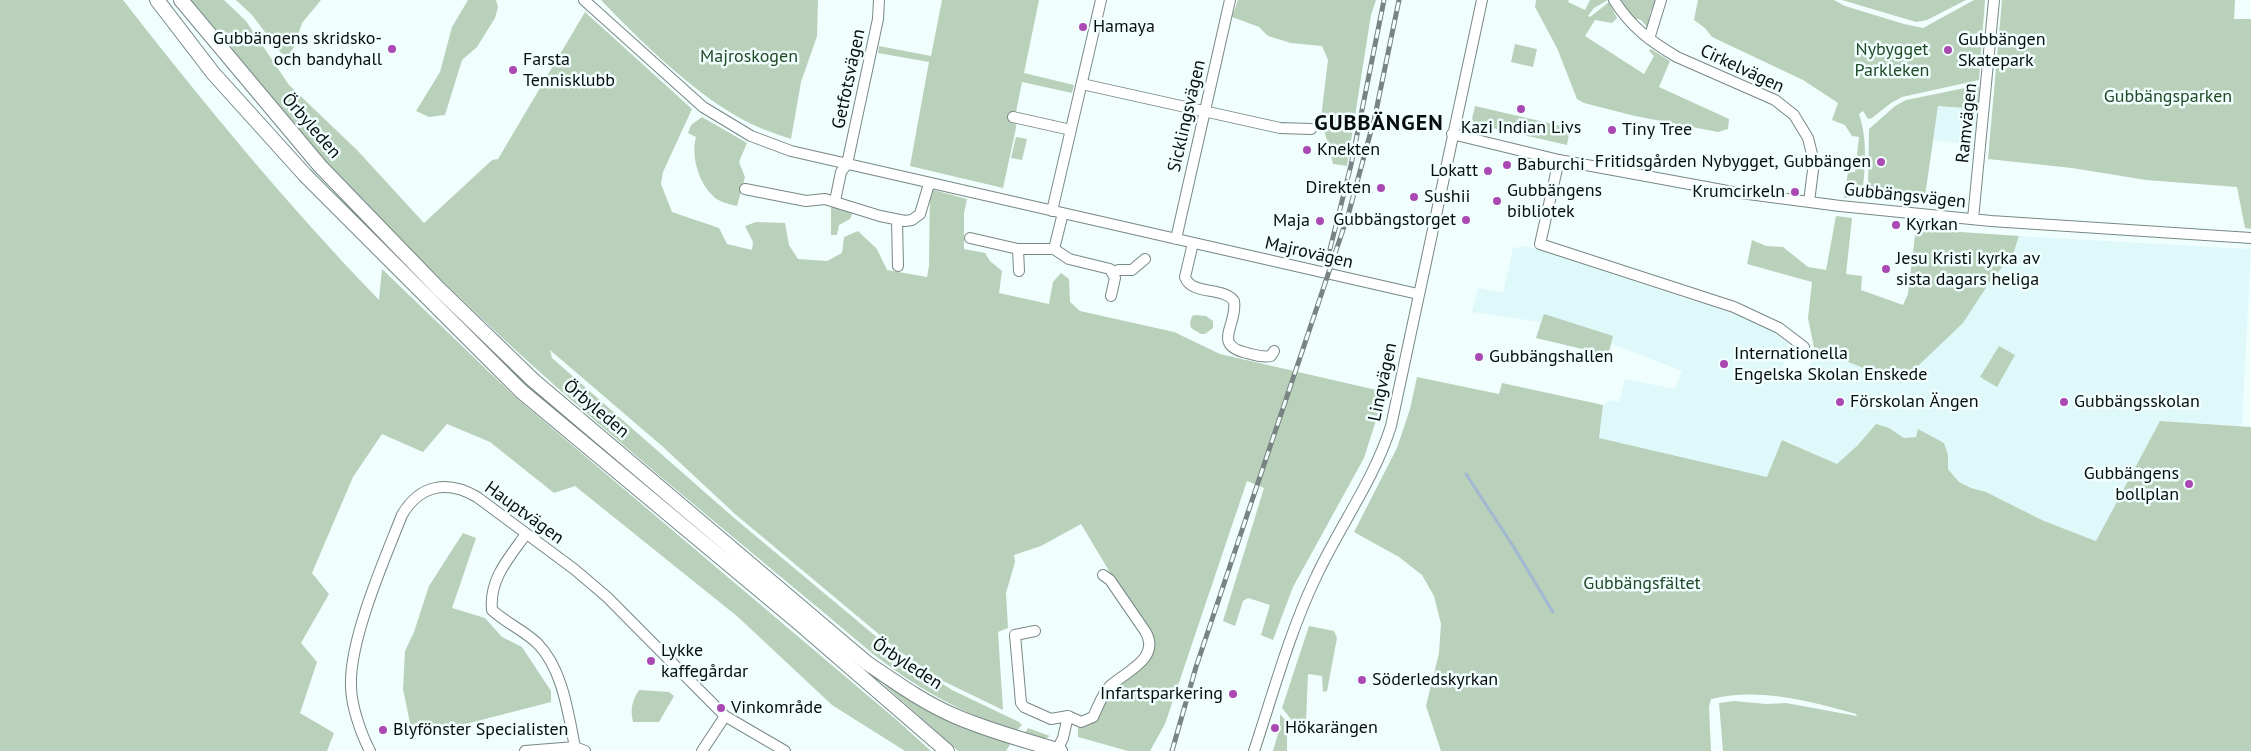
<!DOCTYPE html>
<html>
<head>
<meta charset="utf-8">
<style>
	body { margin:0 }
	canvas { display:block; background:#f1fefe }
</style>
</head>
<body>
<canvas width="2251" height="751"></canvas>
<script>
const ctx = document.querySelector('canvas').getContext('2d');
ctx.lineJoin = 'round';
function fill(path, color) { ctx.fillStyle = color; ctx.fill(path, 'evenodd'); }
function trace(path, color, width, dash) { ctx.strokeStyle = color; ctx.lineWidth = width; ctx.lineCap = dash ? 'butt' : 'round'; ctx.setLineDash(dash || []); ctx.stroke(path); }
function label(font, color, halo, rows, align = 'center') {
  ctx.font = font + ' "PT Sans",sans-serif'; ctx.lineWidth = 5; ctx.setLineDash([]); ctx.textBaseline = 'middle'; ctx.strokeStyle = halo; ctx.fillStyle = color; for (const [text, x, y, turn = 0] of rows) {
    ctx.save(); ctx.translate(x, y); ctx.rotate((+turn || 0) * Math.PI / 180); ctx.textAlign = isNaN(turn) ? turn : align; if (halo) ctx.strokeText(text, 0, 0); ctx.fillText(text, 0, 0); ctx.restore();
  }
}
const built = new Path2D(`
	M1938,105L1978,109L1973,145L1933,140Z
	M2019,236L2251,249L2242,426L2160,421L2097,541L2044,521L1986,492L1971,488L1959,482L1948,469V455L1919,429L1916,437L1904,438L1889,428L1876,424L1858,445L1837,464L1784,440L1768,477L1599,438L1603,405L1610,400L1619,402L1625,379L1675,389L1682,371L1612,344L1608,355L1536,338L1540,322L1472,312L1478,288L1503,293L1513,248L1525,246L1558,253L1561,257L1698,303L1701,301L1733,310L1789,339L1783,368L1805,377L1817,349L1900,383L2013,254Z`);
const green = new Path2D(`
	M0,0H123C204,104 288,206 379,300L382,269L514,396L899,722L931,751H905L832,705L738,617L575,486L554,493L490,442L447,424L423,452L382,434L353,477L312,573L329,594L301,643L317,662L300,713L334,733L327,751H0Z
	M190,0H224L246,21L289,85L357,150L424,223L492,160L498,159L585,12L692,109L663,172L661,184L672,212L719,228L727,244L752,250L753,242L745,226L756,222L785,223L789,245L798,259L827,261L842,253L844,237L858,231L877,249L887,270L927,277L929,266L930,189L967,199L964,213V249L985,253L990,261L1002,271L999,293L1049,304L1053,282L1061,273L1069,279L1070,302L1080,311L1174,332L1220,354L1385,392L1364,458L1293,587L1273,640L1261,635L1270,605L1248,598L1243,601L1235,626L1223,621L1264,488L1247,481L1165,724L1150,751H1128L1078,737V728L1088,725L1094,720L1107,693L1139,668L1151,641L1081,524L1041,546L1014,555L1015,562L1006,593L1008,628L998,632L1003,710L943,681L899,651L735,514L662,446L550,350L552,358L733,517L897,654L952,690L1019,722L1022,725L1016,731C963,714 916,688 873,654C733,535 587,421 455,293C360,202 270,104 190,0Z
	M236,0H321L302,23L294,47L288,56L281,53L252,15Z
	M468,0H496L498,7L495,18L477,47L462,60L445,115L429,117L416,111L440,72L452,27Z
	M601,0H818L817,36L801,82L791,139C773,133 755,127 738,117C692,91 638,39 601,0Z
	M942,0H1039L1024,73L1074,85L1072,93L1022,82L1015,117L1016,128L1003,188L910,166L929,62L878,53L879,46L931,56Z
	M1238,0H1376L1371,15L1347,166L1333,164L1321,118L1328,60L1322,46L1291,43L1268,36L1259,27L1232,17Z
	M1536,0H1569L1568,2L1585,10L1590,0H1608L1594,8L1588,16L1590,17L1609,2L1617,18L1612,23L1595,20L1585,36L1644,74L1654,56L1649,51L1651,49L1670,61L1659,87L1729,119L1728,129L1718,132L1635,116L1584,103L1577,99L1557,48L1535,7Z
	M1620,0H1656L1650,13L1649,29L1641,20L1630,17Z
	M1698,0H1834L1845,6L1904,24L1923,28L1974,0H1985L1979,80L1902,97L1891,103L1872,118L1868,119L1863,111L1859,114C1868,140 1865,170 1862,197L1844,198L1848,172H1855L1859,137L1852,136L1845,125L1832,120L1838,103L1803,80L1712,37L1705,28L1694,20Z
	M1842,0H1966L1927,20L1916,22Z
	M2002,0H2235L2234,19H2251V229L2245,228L2237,187L2146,180L2072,168L1988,159Z
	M1515,44L1537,49L1533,67L1511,62Z
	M1975,86L1979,87L1978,109L1938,106L1924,203L1866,197L1868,188L1869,129L1895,106L1906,100Z
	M1475,106L1570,128L1567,145L1471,123Z
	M702,117L747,143L739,162L745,177L737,206C729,204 718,202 712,195C698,181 691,155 696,137L688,133L691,125Z
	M1016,137L1027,139L1022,160L1011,158Z
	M831,203L853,212L850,219L839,225L837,235H831Z
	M1836,216L1852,218L1846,274L1862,276L1861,290L1903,305L1908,294L1916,227L1931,230L2019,236L2013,254L1989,283L1963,323L1900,383L1814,348L1808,318L1812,282L1747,264L1752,240L1766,246L1783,247L1808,267L1826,270Z
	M1544,314L1613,336L1608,355L1536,338Z
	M1195,315L1206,316L1213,321V328L1205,334H1201L1191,328L1190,323L1192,316Z
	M1999,346L2015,355L1997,387L1980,377Z
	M1417,377L1499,394L1502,383L1603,405L1599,438L1767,477L1782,440L1837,464L1858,445L1876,424L1889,428L1904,438L1916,437L1918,429L1944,443L1948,455V469L1959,482L1971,488L1986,492L2044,521L2096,541L2160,421L2251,427V751H1723L1719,703L1734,701L1766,704L1786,703L1857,716L1856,714C1810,701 1760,687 1711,699L1709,707L1711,751H1441L1426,706L1439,653L1441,624L1434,596L1422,575L1399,557L1354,532L1397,448L1410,409Z
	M463,533L476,538L452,608L485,618L502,637L522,647L551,691V702L419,736L412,733L403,689L405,651L414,632L429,586Z
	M1309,626L1334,631L1337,638L1327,691L1323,692L1322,676L1308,674L1306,722L1294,723L1282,708Z
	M884,685L1011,743L1006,751H958Z
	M639,690L669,692L674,696L659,722H633C630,709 632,701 639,690Z
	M1280,714L1287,722V751H1273L1280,727Z
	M1028,728L1050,736L1045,739L1025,733Z`);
const stream = new Path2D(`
	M1466,474L1513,546L1553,612`);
const street = new Path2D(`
	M584,0L703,107L751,136L791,151L1418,294
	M1614,0C1631,27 1650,41 1677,57L1775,100L1794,115L1808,138L1814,162L1809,202
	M1649,39L1661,0
	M1082,84L1280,128L1311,129
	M1013,117L1071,130
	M1452,134L1559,160L1733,192L1840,206L1991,221L2251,238
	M1559,160L1540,244L1734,307L1779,328L1804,347
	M745,189L806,201L825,199L880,216L905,221L912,220L920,214L929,184
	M835,201L841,172L847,164L850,150L878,19L879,0
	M1052,211L1101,0
	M1973,219L1994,0
	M897,220L898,266
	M970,238L1018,249H1054L1069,259L1110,269L1115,278L1111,296
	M1176,239L1230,0
	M1193,243L1185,277C1192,296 1223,286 1234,301C1238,325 1211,345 1247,353C1255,355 1262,358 1271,356L1274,351
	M1018,249L1019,271
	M1054,249L1063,213
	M1113,272L1119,270H1132L1145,259
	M526,534C509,558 489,579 492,610C506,623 525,631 538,644C563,670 568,713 575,747
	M1035,631L1015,635L1021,703L1024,707L1051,719L1068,716L1081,722L1093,717C1098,707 1102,694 1110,686C1125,672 1162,658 1145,631L1110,580L1103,575
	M1057,750L1063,738L1068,716
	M370,751C361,734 351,705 351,686C349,640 385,558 402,515C420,484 448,480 477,497L574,569L607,597L725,716L785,751
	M525,751L575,747L585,751
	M702,751L725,716
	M1254,751C1273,694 1289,634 1315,579C1339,527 1374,480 1391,426L1482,0`);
const secondary = new Path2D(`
	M157,0L213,73L305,175L521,391L798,622L947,751
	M181,0L320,166L438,288L533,380L867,663C895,682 924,703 955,716C989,731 1025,740 1060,751`);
const rail = new Path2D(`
	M1330,249L1351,165L1384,0
	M1172,751L1196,667L1349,212L1375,116L1399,0`);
const markers = [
	[1083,27,5,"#aa49b1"],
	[392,49,5,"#aa49b1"],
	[1948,50,5,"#aa49b1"],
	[513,70,5,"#aa49b1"],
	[1521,109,5,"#aa49b1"],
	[1612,130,5,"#aa49b1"],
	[1307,150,5,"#aa49b1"],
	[1881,162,5,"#aa49b1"],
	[1507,165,5,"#aa49b1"],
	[1488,171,5,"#aa49b1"],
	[1381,188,5,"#aa49b1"],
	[1795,192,5,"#aa49b1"],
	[1414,197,5,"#aa49b1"],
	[1497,201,5,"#aa49b1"],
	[1466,220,5,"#aa49b1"],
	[1320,221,5,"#aa49b1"],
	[1896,225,5,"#aa49b1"],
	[1886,269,5,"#aa49b1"],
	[1479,357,5,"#aa49b1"],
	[1724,364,5,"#aa49b1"],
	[1840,402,5,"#aa49b1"],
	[2064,402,5,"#aa49b1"],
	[2189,484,5,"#aa49b1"],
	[651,661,5,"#aa49b1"],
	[1362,680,5,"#aa49b1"],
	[1233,694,5,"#aa49b1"],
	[721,708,5,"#aa49b1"],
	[1275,728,5,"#aa49b1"],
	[383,730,5,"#aa49b1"]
];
const poiNames = [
	["Hamaya",1093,27],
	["Gubbängens skridsko-",382,39,"right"],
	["och bandyhall",382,60,"right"],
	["Gubbängen",1958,40],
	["Skatepark",1958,61],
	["Farsta",523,60],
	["Tennisklubb",523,81],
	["Kazi Indian Livs",1521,128,"center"],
	["Tiny Tree",1622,130],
	["Knekten",1317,150],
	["Fritidsgården Nybygget, Gubbängen",1871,162,"right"],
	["Baburchi",1517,165],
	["Lokatt",1478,171,"right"],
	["Direkten",1371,188,"right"],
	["Gubbängens",1507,191],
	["bibliotek",1507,212],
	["Krumcirkeln",1785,192,"right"],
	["Sushii",1424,197],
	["Gubbängstorget",1456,220,"right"],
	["Maja",1310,221,"right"],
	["Kyrkan",1906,225],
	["Jesu Kristi kyrka av",1896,259],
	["sista dagars heliga",1896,280],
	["Internationella",1734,354],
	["Engelska Skolan Enskede",1734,375],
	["Gubbängshallen",1489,357],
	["Förskolan Ängen",1850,402],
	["Gubbängsskolan",2074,402],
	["Gubbängens",2179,474,"right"],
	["bollplan",2179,495,"right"],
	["Lykke",661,651],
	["kaffegårdar",661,672],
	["Söderledskyrkan",1372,680],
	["Infartsparkering",1223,694,"right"],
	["Vinkområde",731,708],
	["Hökarängen",1285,728],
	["Blyfönster Specialisten",393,730]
];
const parkNames = [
	["Nybygget",1892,50],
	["Parkleken",1892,71],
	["Majroskogen",749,57],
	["Gubbängsparken",2168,97],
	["Gubbängsfältet",1642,584]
];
const streetNames = [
	["Cirkelvägen",1742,69,25],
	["Getfotsvägen",849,79,-78],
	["Sicklingsvägen",1187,116,-77],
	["Ramvägen",1967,123,-84],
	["Örbyleden",311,126,49],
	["Gubbängsvägen",1905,196,6],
	["Majrovägen",1309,253,13],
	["Lingvägen",1383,382,-78],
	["Örbyleden",596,409,40],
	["Hauptvägen",524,513,36],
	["Örbyleden",907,664,33]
];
const districtNames = [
	["GUBBÄNGEN",1379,124]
];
fill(built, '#dff9fa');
fill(green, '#b9d1ba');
trace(stream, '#a0b8d1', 3);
trace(street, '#788787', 12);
trace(secondary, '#788787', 16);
trace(street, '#fff', 10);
trace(secondary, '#fff', 14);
trace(rail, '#7a8383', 5);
trace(rail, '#f1fefe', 3, [9]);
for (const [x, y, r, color] of markers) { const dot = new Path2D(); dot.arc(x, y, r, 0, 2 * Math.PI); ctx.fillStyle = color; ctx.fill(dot); trace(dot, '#f1fefe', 2); }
label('18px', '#080d0e', '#f1fefe', poiNames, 'left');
label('18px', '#1f4926', '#f1fefe', parkNames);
label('18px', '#080d0e', '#f1fefe', streetNames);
ctx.letterSpacing = '1px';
label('bold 22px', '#080d0e', '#f1fefe', districtNames);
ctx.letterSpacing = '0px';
</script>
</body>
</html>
